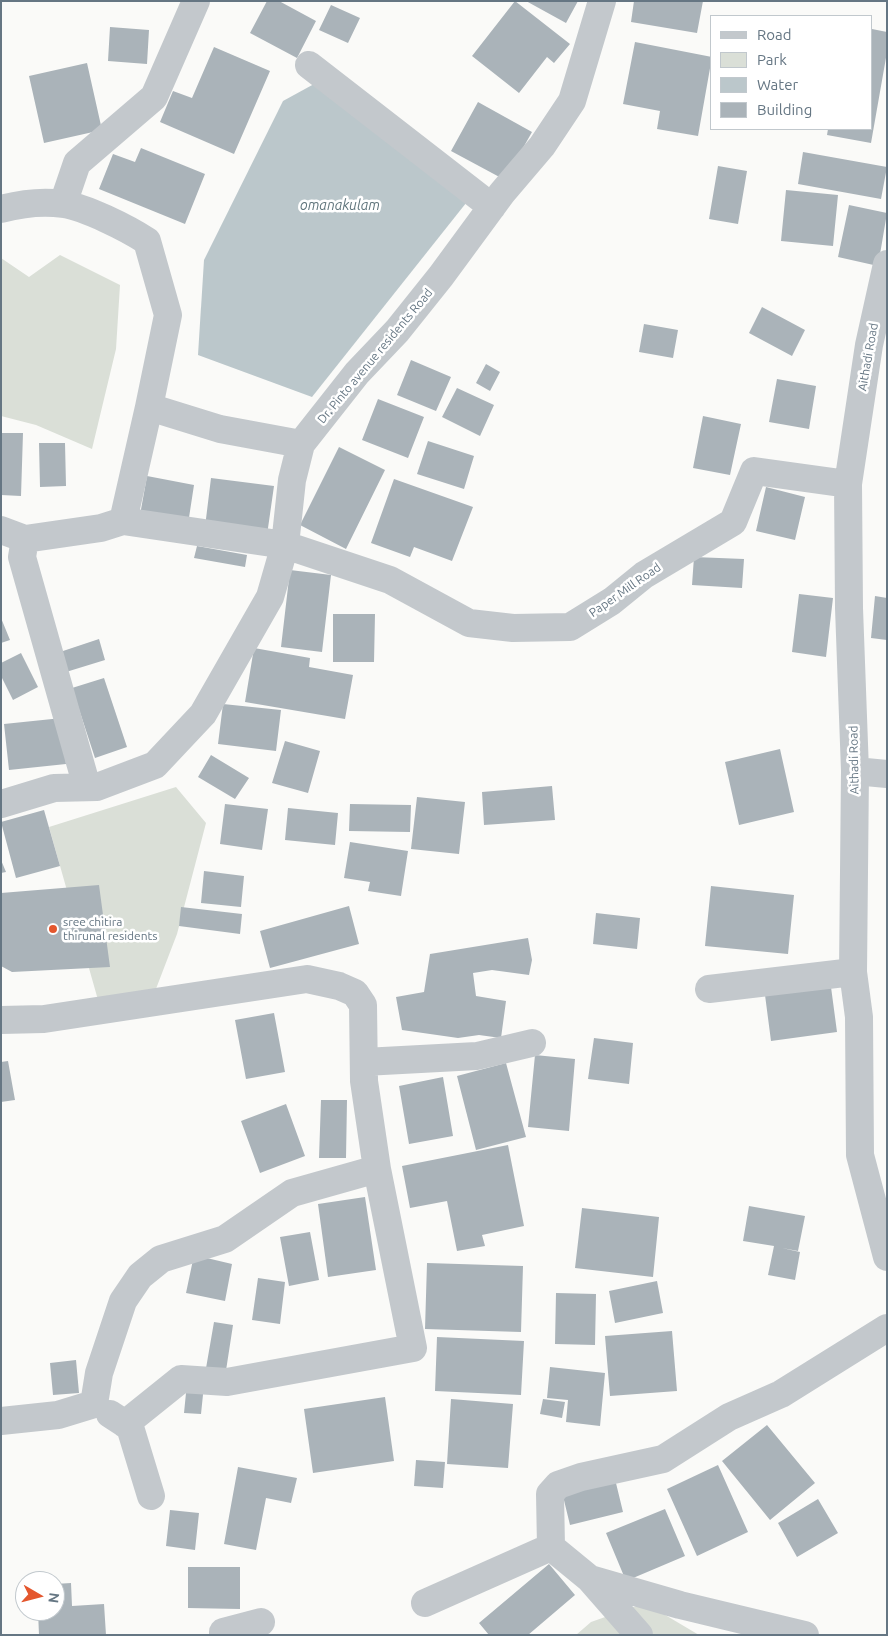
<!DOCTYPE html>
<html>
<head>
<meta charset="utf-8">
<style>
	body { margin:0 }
	#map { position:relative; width:888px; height:1636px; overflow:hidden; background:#fafaf8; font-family:Ubuntu,sans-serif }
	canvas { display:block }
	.frame { position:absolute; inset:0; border:2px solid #657683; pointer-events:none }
	.legend { position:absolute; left:710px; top:15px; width:162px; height:115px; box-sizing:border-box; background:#fff; border:1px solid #c1c8cd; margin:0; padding:6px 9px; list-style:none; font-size:15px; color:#657683 }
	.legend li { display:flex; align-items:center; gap:10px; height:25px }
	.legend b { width:25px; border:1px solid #c1c8cd }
	.north { position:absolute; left:15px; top:1571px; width:50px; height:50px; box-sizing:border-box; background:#fff; border:1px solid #c1c8cd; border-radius:50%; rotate:98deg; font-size:14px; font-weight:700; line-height:20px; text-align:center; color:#657683 }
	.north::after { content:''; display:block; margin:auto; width:18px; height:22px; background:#e4572e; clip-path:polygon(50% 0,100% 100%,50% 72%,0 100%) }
</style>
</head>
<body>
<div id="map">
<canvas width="888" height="1636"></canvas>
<div class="frame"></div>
<ul class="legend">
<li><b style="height:6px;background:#c3c8cc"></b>Road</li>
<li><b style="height:14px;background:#dadfd7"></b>Park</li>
<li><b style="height:14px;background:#bbc7cb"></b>Water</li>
<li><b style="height:14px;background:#aab3b9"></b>Building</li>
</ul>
<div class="north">N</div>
</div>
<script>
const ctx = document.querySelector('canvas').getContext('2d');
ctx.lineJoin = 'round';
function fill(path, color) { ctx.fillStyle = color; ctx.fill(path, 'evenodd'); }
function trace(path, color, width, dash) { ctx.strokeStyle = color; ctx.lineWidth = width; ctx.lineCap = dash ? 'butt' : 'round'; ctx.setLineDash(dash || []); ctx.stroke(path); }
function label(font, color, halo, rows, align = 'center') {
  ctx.font = font + ' Ubuntu,sans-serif'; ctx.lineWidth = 5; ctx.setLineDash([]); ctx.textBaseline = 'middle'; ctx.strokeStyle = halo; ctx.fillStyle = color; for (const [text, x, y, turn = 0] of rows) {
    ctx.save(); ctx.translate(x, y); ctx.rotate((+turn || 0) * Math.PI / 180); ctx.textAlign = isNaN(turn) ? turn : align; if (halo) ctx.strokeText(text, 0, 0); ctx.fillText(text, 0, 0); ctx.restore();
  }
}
const green = new Path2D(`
	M60,255L120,285L116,349L92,449L36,425L1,416V258L29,277Z
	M176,787L206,823L177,934L154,994L98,1000L49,827Z
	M645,1603L699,1635H576L591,1622Z`);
const water = new Path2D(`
	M336,72L474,193L312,397L198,355L204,260L283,101Z`);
const building = new Path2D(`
	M267,1H279L316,21L297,58L250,33Z
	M515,1L570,44L554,63L547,57L519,93L472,56Z
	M526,1H578L566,23Z
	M634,1H703L697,33L631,22Z
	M331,5L360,18L348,43L319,30Z
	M110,27L149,30L147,64L108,61Z
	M872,29L887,32V52L871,143L827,135L828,129H872Z
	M635,42L712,57L698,136L657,129L660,111L623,104Z
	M214,47L270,71L234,154L160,122L173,91L192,98Z
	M87,63L102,130L44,143L29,76Z
	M478,102L532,132L505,180L451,151Z
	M141,148L205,174L185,224L99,189L113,154L135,162Z
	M803,152L887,167L881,199L798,184Z
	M718,166L747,171L738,224L709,219Z
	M786,190L838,195L833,246L781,241Z
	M849,205L887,213L878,266L838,257Z
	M762,307L805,330L792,356L749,333Z
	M644,324L678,330L673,358L639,352Z
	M411,360L451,377L436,411L397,395Z
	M486,364L500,372L490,391L476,383Z
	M777,379L816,386L809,429L769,422Z
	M457,388L494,405L480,436L442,417Z
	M378,399L424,417L408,458L362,440Z
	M703,416L741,424L730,475L693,468Z
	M1,433H23L21,496L1,495Z
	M428,441L474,456L464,489L417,474Z
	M39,443H65L66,486L40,487Z
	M339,447L385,470L346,549L300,525Z
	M147,476L194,485L188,524L140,515Z
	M211,478L274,486L267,535L205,527Z
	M394,479L473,507L452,561L414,547L410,557L371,543Z
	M766,487L805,497L795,540L756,531Z
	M197,546L247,555L245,567L194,558Z
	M694,557L744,559L742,588L692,585Z
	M290,570L331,575L322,652L281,647Z
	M799,594L833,598L826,657L792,652Z
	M875,596L887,598V640L871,638Z
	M333,614H375L374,662H333Z
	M1,618L10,640L1,643Z
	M99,639L105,660L66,672L60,652Z
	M254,648L310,658L309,667L353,675L345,719L245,702Z
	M21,653L38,687L13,700L1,676V663Z
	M104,678L127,747L95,758L72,688Z
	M223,704L281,710L276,751L218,744Z
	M62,718L66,764L9,770L4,724Z
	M285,741L320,751L308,793L272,783Z
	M780,749L794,812L739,825L725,762Z
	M211,755L249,778L235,799L198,777Z
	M552,786L555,820L484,825L482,792Z
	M417,797L465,802L459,854L411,849Z
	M225,804L268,809L262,850L220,844Z
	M350,804L411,805L410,832L349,831Z
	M288,808L338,813L335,845L285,840Z
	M44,810L60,866L16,878L1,822Z
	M350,842L408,851L401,896L368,891L370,882L344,878Z
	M1,860L6,872L1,873Z
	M204,871L244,876L241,907L201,903Z
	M99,885L110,967L12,972L1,966V893Z
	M711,886L794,895L788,954L705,946Z
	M349,906L359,944L270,968L260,931Z
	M181,907L242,914L240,934L179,926Z
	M596,913L640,918L637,949L593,944Z
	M528,938L532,960L529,975L492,970L473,973L476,996L506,1001L501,1038L479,1035L458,1038L402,1030L396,997L424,992L430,954Z
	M831,987L837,1032L771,1041L765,995Z
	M274,1013L285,1072L246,1079L235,1020Z
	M594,1038L633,1043L629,1084L588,1079Z
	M535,1055L575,1059L569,1131L528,1127Z
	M8,1061L15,1100L1,1102V1062Z
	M506,1063L526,1137L476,1150L457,1076Z
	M443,1077L453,1136L409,1144L399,1086Z
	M321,1100H347L346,1158H319Z
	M286,1104L305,1156L260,1173L241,1121Z
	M508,1145L524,1226L482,1235L485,1246L457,1251L447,1201L410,1208L402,1166Z
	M365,1197L376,1270L328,1277L318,1204Z
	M749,1206L805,1216L798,1251L782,1248L800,1252L795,1280L768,1275L774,1246L743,1241Z
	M582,1208L659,1217L653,1277L575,1268Z
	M310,1232L319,1280L289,1286L280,1237Z
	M194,1255L232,1264L225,1301L186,1293Z
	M427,1263L523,1266L521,1332L425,1329Z
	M258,1278L285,1282L280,1324L252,1320Z
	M657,1281L663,1313L615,1323L609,1291Z
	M556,1293L596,1294L595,1345L555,1344Z
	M214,1322L233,1325L225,1377L205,1374Z
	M672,1331L677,1391L610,1396L605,1336Z
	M437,1337L524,1341L521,1395L435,1391Z
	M76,1360L79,1393L53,1395L50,1363Z
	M550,1367L605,1373L600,1426L566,1422L568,1400L547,1398Z
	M187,1383L204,1385L201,1414L184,1413Z
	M385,1397L394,1461L313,1473L304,1409Z
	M451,1399L513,1404L508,1468L447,1464Z
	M543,1399L565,1402L562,1418L540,1414Z
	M767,1425L815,1483L770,1520L722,1461Z
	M416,1460L445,1462L443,1488L414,1486Z
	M718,1465L748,1532L697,1556L667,1489Z
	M238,1467L297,1478L291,1503L266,1498L256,1550L224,1544Z
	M615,1479L623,1512L570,1525L562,1492Z
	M818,1499L838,1533L797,1557L778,1523Z
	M665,1509L685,1556L626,1581L606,1533Z
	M170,1510L199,1513L195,1550L166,1546Z
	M549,1564L575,1595L528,1635H489L479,1623Z
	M188,1567H240V1609L188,1608Z
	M71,1583L72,1606L104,1604L106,1635H39L38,1611H55V1584Z`);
const minor = new Path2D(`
	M309,65L492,207
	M63,204L77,163L154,97L196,1
	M1,209C20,204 43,201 63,204C85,207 127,228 147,241L168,315L149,407L220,429L301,444
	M887,264L869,345L848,484L849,608L855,771L853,972L859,1017L860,1155L887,1257
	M123,521L285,545L390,580L469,623L513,628L570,627L612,601L644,575L733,522L754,471L848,484
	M1,530L25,539L101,528L123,521L149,407
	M25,539L22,557L87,787
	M855,771L887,774
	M1,804L54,788L97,787L155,765L203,714L270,597L285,545L292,480L301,444L357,373L397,331L441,276L502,193L542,146L572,101L602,1
	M709,989L853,972
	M1,1020L44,1019L307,979L339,986L355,993L363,1005L364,1081L377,1169L413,1348L227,1382L181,1379L125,1424
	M364,1062L477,1056L532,1043
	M110,1414L130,1427L151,1496
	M1,1421L58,1415L94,1404L99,1373L123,1301L140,1276L161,1259L225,1239L292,1193L377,1169
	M551,1547L590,1579L639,1635
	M590,1579L680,1605L805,1635
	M425,1603L551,1547L550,1494L558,1485L581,1477L663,1459L729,1417L781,1394L887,1328
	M223,1635V1632L261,1622`);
const markers = [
	[53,929,5,"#e4572e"]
];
const streetNames = [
	["Dr. Pinto avenue residents Road",375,356,-50],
	["Aithadi Road",868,357,-80],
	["Paper Mill Road",625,590,-35],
	["Aithadi Road",854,760,-91]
];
const poiNames = [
	["sree chitira",63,922],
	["thirunal residents",63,936]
];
const waterNames = [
	["omanakulam",340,205]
];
fill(green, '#dadfd7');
fill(water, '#bbc7cb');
fill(building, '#aab3b9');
trace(minor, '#c3c8cc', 28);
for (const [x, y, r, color] of markers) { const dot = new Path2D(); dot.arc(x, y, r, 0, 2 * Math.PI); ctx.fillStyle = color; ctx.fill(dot); trace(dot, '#fff', 2); }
label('12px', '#657683', '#fff', streetNames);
label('12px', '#657683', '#fff', poiNames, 'left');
label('italic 14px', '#60757c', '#fff', waterNames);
</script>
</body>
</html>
